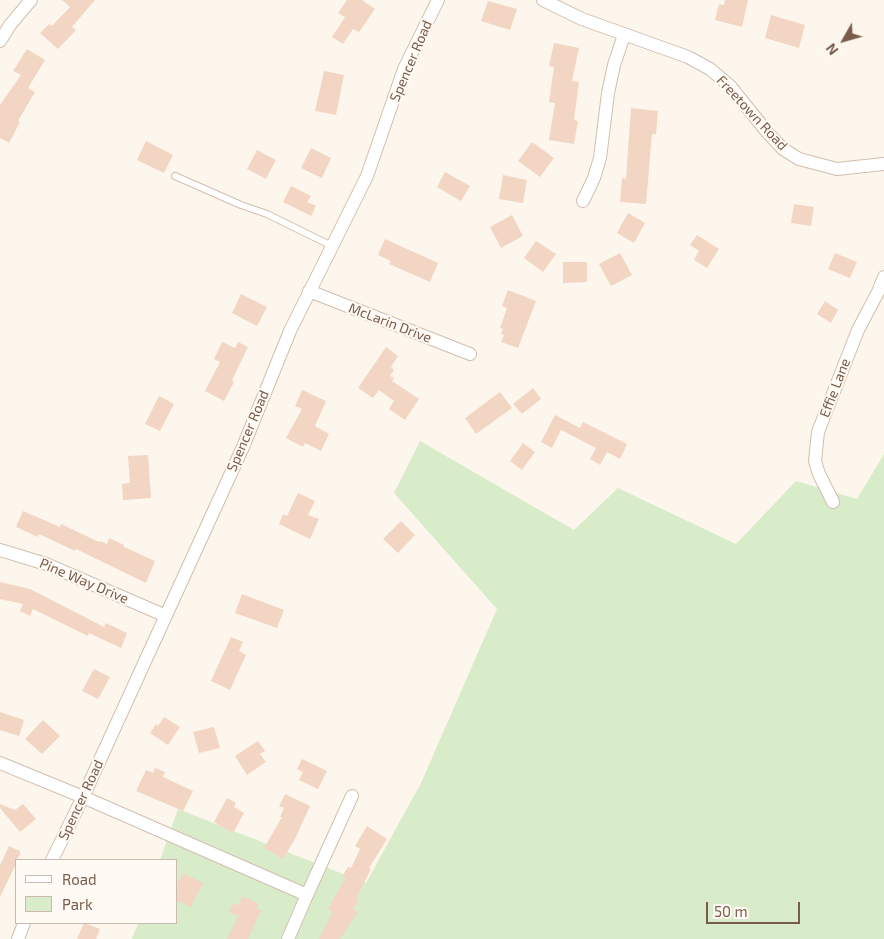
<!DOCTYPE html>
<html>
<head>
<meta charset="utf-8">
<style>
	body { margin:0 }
	#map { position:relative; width:884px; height:939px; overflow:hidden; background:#fdf6ec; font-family:"Exo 2",sans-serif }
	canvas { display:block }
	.legend { position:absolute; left:15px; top:859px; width:162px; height:65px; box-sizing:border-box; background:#fffaf3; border:1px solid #cabbb1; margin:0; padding:6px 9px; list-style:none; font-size:15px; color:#7a5c4d }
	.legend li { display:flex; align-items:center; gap:10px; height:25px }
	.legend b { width:25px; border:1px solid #cabbb1 }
	.north { position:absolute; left:819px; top:15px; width:50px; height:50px; -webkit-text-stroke:4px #fffaf3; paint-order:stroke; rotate:232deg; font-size:14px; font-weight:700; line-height:20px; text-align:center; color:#7a5c4d }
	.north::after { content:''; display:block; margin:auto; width:18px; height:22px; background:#7a5c4d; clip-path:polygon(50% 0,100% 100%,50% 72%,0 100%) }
	.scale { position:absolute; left:706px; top:902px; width:94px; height:22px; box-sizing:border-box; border:2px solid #7a5c4d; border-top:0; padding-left:6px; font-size:15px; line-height:18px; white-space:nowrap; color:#7a5c4d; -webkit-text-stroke:4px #fffaf3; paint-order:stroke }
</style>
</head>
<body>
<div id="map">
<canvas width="884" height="939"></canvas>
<ul class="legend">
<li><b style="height:6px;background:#fff"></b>Road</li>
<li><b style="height:14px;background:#d8ecc9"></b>Park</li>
</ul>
<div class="north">N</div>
<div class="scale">50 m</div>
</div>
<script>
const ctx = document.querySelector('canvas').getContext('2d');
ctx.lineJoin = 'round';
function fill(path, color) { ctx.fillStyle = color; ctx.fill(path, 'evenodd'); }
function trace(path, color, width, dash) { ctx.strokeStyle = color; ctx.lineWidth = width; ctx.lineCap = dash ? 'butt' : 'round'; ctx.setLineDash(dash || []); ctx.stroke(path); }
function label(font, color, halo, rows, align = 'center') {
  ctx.font = font + ' "Exo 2",sans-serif'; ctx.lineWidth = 4; ctx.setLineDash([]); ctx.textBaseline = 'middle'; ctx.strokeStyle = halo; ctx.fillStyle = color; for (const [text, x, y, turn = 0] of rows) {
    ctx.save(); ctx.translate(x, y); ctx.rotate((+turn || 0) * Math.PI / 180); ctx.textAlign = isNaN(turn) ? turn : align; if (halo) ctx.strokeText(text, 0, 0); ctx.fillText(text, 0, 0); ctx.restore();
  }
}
const green = new Path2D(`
	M420,441L574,530L618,488L736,544L796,481L857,499L884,454V939H132L138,923H176V860H160L178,809L366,883L421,783L497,609L394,493Z`);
const building = new Path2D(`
	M62,0H95L72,27L76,30L58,49L40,33L49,24L52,26L70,7Z
	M347,0H362L375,9L359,32L353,29L343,44L332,37L345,17L338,13Z
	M725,0H748L742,27L715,20L719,4L724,5Z
	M488,1L517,9L510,30L481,21Z
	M771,15L805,25L799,48L765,38Z
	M554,43L579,48L572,81L579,82L574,120L578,121L574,144L549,140L555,103L549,102L554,67L549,66Z
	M27,49L45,60L28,88L35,92L18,121L20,122L9,143L0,138V105L21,75L13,71Z
	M324,71L344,75L336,115L315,111Z
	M631,108L658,111L656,134H652L646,204L620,202L622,178L626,179Z
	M146,141L173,155L164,173L137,160Z
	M532,142L554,158L540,177L518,161Z
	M311,148L331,158L322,178L301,168Z
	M257,150L276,160L266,179L247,169Z
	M445,172L470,186L461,201L437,187Z
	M503,175L527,180L523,203L499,199Z
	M291,186L311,196L307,202L316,206L311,216L283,202Z
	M794,204L814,207L811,226L791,223Z
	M628,213L645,223L634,243L617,233Z
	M512,215L523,236L501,248L490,227Z
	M697,235L719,249L707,268L694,260L699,251L690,245Z
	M385,239L438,263L430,282L389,264L391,261L378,255Z
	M536,241L556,254L543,272L524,258Z
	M620,253L632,275L611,286L599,264Z
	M835,253L857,262L850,278L828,269Z
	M563,262H587V282L563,283Z
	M508,290L536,301L518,348L501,342L504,335L501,334L503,329L500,328L507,308L502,306Z
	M241,294L267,307L257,326L232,313Z
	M825,301L838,310L831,323L817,314Z
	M222,342L235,348L238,342L248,347L232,380L234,382L224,401L205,391L220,362L214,359Z
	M386,347L398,356L391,367L394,370L390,376L394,378L392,381L419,399L405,420L389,409L394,401L379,390L373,398L358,388Z
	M533,388L541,399L522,414L513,404Z
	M302,390L326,401L315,426L329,434L321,451L305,443L303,447L286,438L302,409L295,406Z
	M500,392L512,408L476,434L465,418Z
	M159,396L174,404L160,431L145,424Z
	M555,415L580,428L583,422L627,444L620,459L607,452L600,465L590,459L596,448L561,430L552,448L541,442Z
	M523,443L535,452L522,470L510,461Z
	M148,455L151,498L123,500L122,484L130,483L128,456Z
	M298,493L315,501L308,515L319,519L310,539L279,524L283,514L287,516Z
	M23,511L60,527L61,524L99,542L100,541L107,544L109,538L124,545V547L155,561L146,583L76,549L75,551L39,534L38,537L16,527Z
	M401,521L415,535L398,553L383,539Z
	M0,582L30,589L104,627L106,623L127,633L121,648L89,633L88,636L33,609L30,616L20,611L23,604L0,599Z
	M242,594L284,610L277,628L235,613Z
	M231,637L243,642L239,651L246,655L230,690L211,681Z
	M94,669L110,677L98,699L82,691Z
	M0,712L24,720L19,736L0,730Z
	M164,717L180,727L168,745L150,733L156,724L158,726Z
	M43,720L60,736L42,754L25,739Z
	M214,727L220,748L199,753L193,732Z
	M258,741L265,751L260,754L266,762L247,775L235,756Z
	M302,759L327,771L318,789L299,780L303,772L297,769Z
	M155,768L165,772L163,777L193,791L183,811L136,791L146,770L153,773Z
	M285,794L310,806L295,839L283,859L264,848L282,817H280L284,808L279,806Z
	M227,798L236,803L234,807L244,813L233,833L214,822Z
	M0,804L15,810L23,804L36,819L20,832L0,808Z
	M367,826L387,839L369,868L371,869L356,899L358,900L353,909L358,912L340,939H319L333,912L328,909L345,879L342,877L348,867L351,868L360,849L355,846Z
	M9,846L20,851V855L16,860V864L0,897V865Z
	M183,873L203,883L191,907L176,900V886Z
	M242,896L259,904L257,908L261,911L248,939H227L238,916L229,912L233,903L238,906Z
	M84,923L100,929L96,939H77Z`);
const service = new Path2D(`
	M175,176L241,205L267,214L332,246`);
const minor = new Path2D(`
	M543,0L582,19L688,57L710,69L730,86L767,132L783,149L799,159L837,169L884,164
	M0,41L10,25L31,0
	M583,201L594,178L600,158L608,93L614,65L624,35
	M309,291L470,354
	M833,502L819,474L815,461L818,432L858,330L878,292L884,277
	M0,550L46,564L166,616
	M0,763L83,797L307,895L352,796
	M52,860L83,797L243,447L290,331L367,176L404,69L438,0
	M18,939L24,923
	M288,939L307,895`);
const streetNames = [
	["Spencer Road",411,61,-67],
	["Freetown Road",752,113,47],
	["McLarin Drive",390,323,21],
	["Effie Lane",835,388,-69],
	["Spencer Road",248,431,-67],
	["Pine Way Drive",84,581,23],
	["Spencer Road",81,800,-65]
];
fill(green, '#d8ecc9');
fill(building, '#f3d5c3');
trace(service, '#d1beb0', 8);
trace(minor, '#d1beb0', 14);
trace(service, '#fff', 6);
trace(minor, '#fff', 12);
label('14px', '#7a5c4d', '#fffaf3', streetNames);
</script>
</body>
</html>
